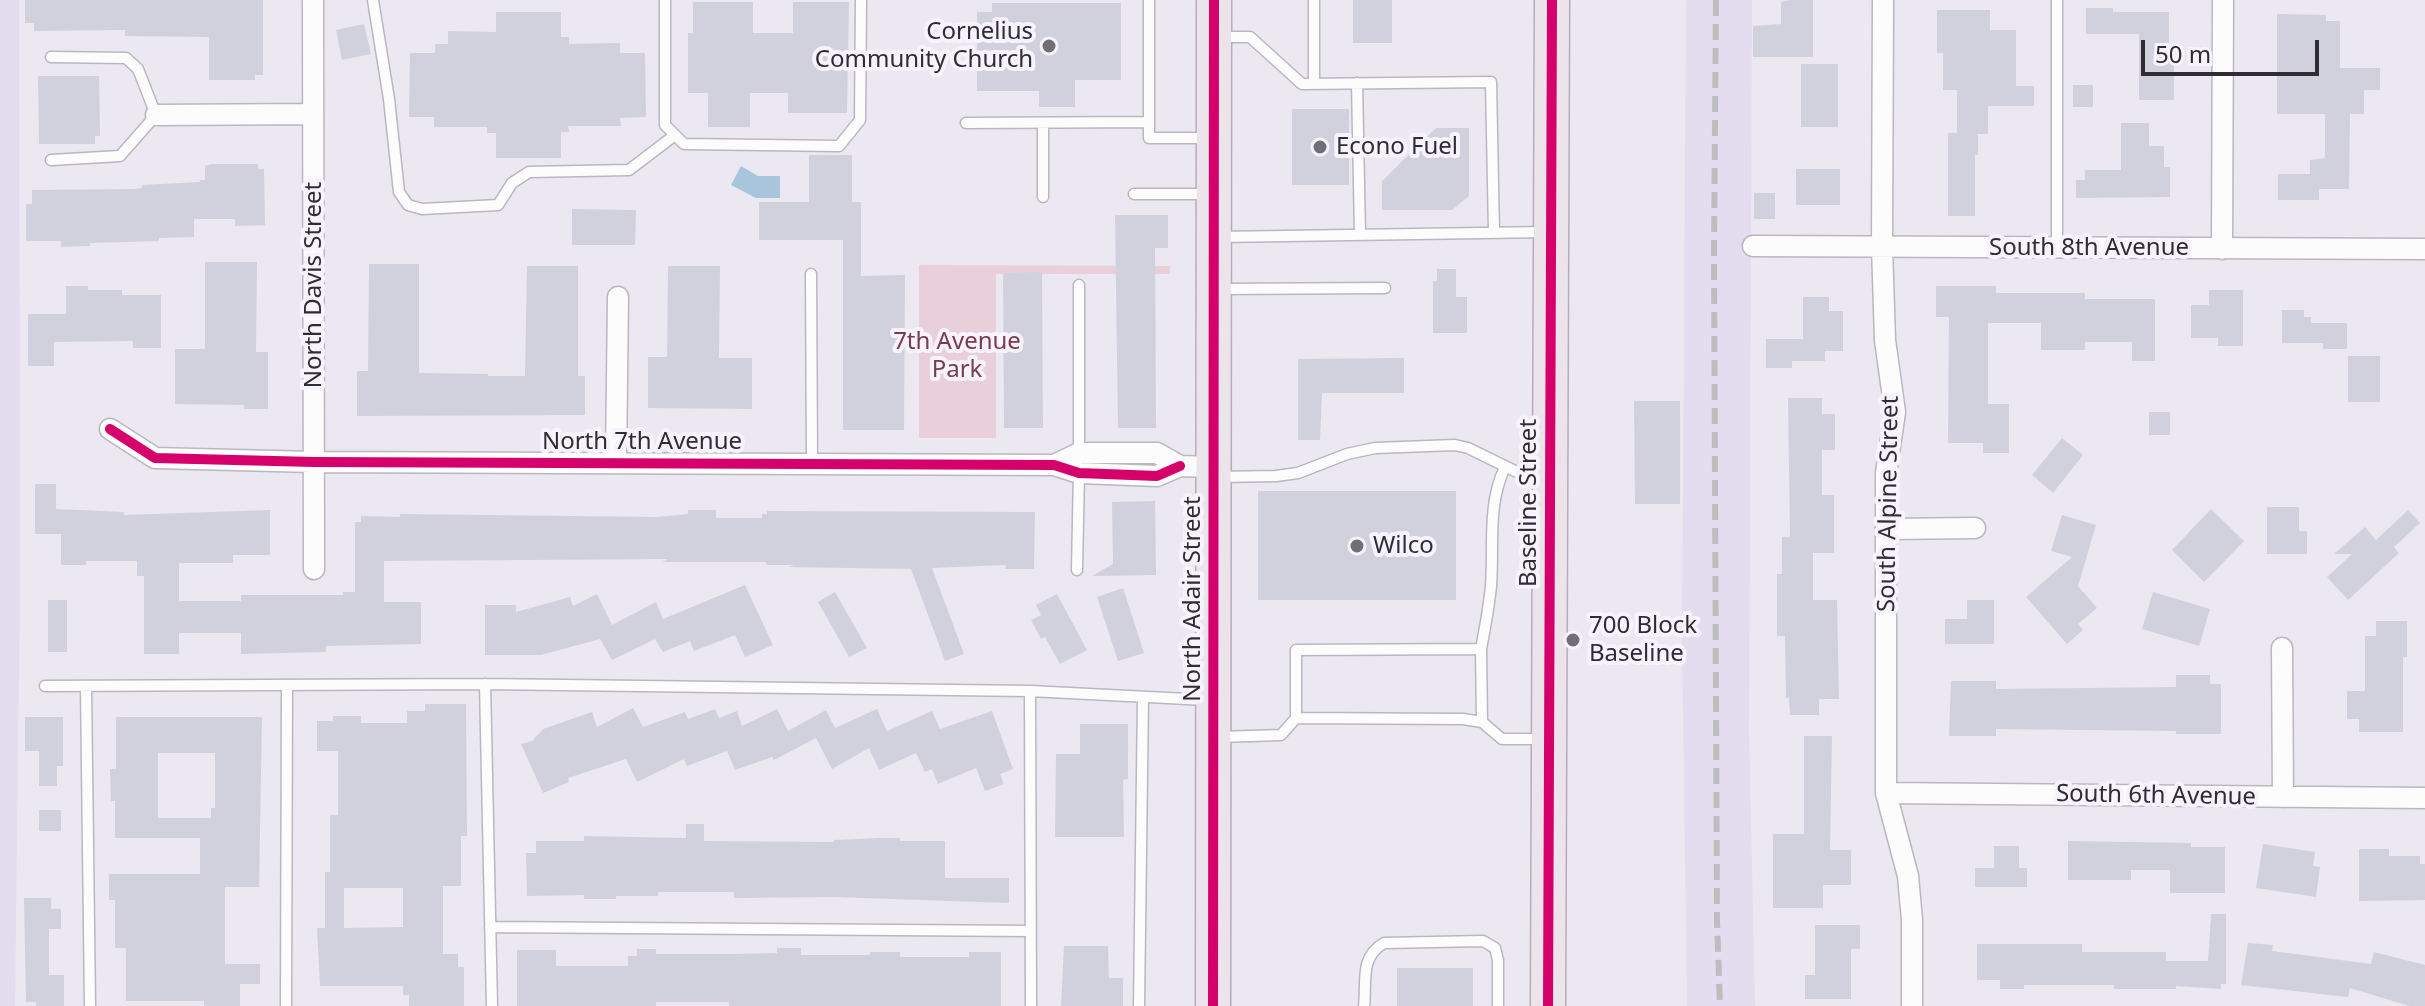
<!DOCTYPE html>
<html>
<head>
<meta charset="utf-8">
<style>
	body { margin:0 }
	#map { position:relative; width:2425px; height:1006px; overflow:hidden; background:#ebe8f2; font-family:"Noto Sans",sans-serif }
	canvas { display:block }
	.scale { position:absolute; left:2141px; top:40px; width:178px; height:36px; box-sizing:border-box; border:4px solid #2f2c33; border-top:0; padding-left:10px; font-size:24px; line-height:28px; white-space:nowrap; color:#2f2c33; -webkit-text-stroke:6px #f7f3fd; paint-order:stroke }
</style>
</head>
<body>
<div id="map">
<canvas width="2425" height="1006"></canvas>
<div class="scale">50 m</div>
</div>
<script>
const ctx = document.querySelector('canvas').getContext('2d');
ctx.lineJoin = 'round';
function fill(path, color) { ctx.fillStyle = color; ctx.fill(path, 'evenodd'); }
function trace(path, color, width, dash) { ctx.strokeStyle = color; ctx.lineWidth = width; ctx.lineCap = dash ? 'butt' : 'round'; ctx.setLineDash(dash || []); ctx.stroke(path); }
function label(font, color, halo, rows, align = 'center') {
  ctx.font = font + ' "Noto Sans",sans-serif'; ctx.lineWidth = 8; ctx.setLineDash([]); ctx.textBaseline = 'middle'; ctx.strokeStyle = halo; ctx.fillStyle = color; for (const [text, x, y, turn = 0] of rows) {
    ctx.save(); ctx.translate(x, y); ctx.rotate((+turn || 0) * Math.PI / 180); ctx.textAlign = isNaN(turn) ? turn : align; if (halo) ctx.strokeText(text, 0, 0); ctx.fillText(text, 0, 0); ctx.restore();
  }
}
const built = new Path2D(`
	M0,0H19L20,586L15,1006H0Z
	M1686,0H1752L1749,730L1755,1006H1687L1682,645Z`);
const green = new Path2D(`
	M919,265L1170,266V274H996V438H919Z`);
const water = new Path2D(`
	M741,166L758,176H780V198H756L731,185Z`);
const building = new Path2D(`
	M25,0H263V75H255V80H209V37L125,36V30L34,31V23H25Z
	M1353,0H1392V43H1353Z
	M1790,0H1813V57H1753V26L1781,24V2Z
	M693,2H753V33H793V2H849L847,113H788V93H750V127H708V93H688V33H693Z
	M992,3H1121V80H1075V107H1039V91H977V12H992Z
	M2086,8H2113V12H2169V62H2174V100H2139V34H2086Z
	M1937,10H1990V30H2016V86H2034V106H1988V134H1978V155H1975V216H1948V133H1957V90H1943V53H1937Z
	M496,12H561V37H569V44L620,43V53H645L646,117L620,118L621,126H568L569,132H561V158H496V133H487V127H434V117H409L410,53H435V44H448V31L496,32Z
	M2277,14L2326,15V21H2340V68H2380V90H2364V114H2350L2349,189H2319V200H2278V174H2310V160L2325,158V114H2277Z
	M364,24L371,54L342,60L336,30Z
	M1801,64H1838V127H1801Z
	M38,76H99L100,136H95V144H39Z
	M2073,85H2093V107H2073Z
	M1292,109H1349V185H1292Z
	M2121,123H2149V146H2164V167H2170V197L2076,198V180H2085V170H2121Z
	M1436,128H1469V196L1452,210H1382V181Z
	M809,155H852V202H861V276L905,275L904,430H843V240H759V202H809Z
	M211,164H258V169H264L265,225L235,226V219H194V237L159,238V241L90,243V246L61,247V241H26V204H32V190L135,189L142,188V185L200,182V180H205V166Z
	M1796,169H1840V205H1796Z
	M1754,193H1775V219H1754Z
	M572,209L636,210L635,245H572Z
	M1115,215H1168V248H1155L1156,428H1118Z
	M205,262H257L256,352H268V409H244V405L175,404V349H205Z
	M369,264H419V373L488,374V376H525L527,266H578V376H585V415L357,416V371H368Z
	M668,266H720L719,358H752V409L648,408V357H667Z
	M1437,269H1456V297H1467V333H1433V281H1437Z
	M1042,272L1043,428H1004L1003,273Z
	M66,286H88V290H122V295H161V348H133V341L54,342V366H28V314H66Z
	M1936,286H1996V293H2085V299H2155V361H2132V342H2085V350H2041V323H1988V404H2009V453H1983V443H1948L1949,317H1936Z
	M2209,290H2243V346H2218V338H2191V305H2209Z
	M1803,297H1829V311H1843V351H1825V361H1792V368H1766V339H1803Z
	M2282,310H2304V317H2311V323H2347V349H2323V343H2282Z
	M2348,356H2380V402H2348Z
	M1404,358V393H1322L1320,440H1298V359Z
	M1788,398H1822V414H1835V450H1822V495H1834V553H1813V600H1837L1839,699H1819V715H1790L1789,698H1786L1785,636H1777V574H1782V537H1790Z
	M1634,401H1680V504H1635Z
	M2149,412H2170V435H2149Z
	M2062,438L2083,455L2053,493L2032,475Z
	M35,484H56V509L124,512V515L270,510V555H233V563H179V601H241V595H343V592H355V522H361V516L400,517V514L657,517L688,514V510H716V518H762V514H767V511L1035,512L1034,569H1005L1006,565L932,568L964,654L945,661L911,569L789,567L794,565H767L766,562H662L668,559L384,561V602H421V644L326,646V652L241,654V633H179V654H144V576H137V561H86V565H61V534H35Z
	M1258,491H1456V600H1258Z
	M1155,501L1156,575L1092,576L1113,564L1112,502Z
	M2267,507H2299V531H2307V554H2267Z
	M2211,509L2244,541L2204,582L2172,550Z
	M2408,510L2420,523L2394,547L2399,553L2348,600L2327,577L2352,554H2334L2365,527L2376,540Z
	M2062,515L2096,525L2078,586L2097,608L2078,624L2083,630L2067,644L2026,597L2072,557L2051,551Z
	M745,585L773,645L745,657L735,635L694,651L690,641L663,652L655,639L612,660L600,639L541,655H485V605H516V612L570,597L573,606L597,594L612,625L656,602L663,619Z
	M1123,588L1144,653L1118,661L1097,597Z
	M835,592L867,648L849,657L818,602Z
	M2153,592L2210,609L2199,646L2142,629Z
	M1057,594L1087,650L1060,664L1045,637L1041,639L1031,620L1041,615L1036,605Z
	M48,600H67V652H48Z
	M1967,600H1994V644H1945V619H1967Z
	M2376,621H2407V657H2403V732H2359V719H2347V691H2365V636H2376Z
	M2176,675H2210V684H2221V734H2176V731L1996,729V736H1949L1951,681H1996V689L2176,687Z
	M425,704H466L467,836H461V886H443V954H458V967H464V1006H409V995H403V986H320L317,928H325V872H330V815H338V751H317V721H333V716H361V723H407V711H425ZM344,888H403V927L344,928Z
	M633,708L643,727L685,712L688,719L715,709L719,718L737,711L742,726L777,709L788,731L826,710L835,728L877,709L887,731L932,711L940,729L992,711L1013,769L1000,774L1004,784L985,791L976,768L938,784L932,769L925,772L916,753L879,770L869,748L832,769L816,738L774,760L772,757L735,770L727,751L687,766L684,759L637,782L626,759L568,778L569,782L543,793L521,744L532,741L543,729L592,712L597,727Z
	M25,717H63V766H57V786H39V751H25Z
	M116,717H262L259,887H225V964H260V984H240V1006H204V1001H126V948H115V900H109V874H200V838H115V801H111L110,769H116ZM158,753H215V808H211V818H158Z
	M1080,724H1128V779L1123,780L1124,837H1055L1056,754H1080Z
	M1804,736H1832L1830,850H1851V885H1823V908H1773V834H1804Z
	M39,810H61V831H39Z
	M686,824H704V841L834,842V840L879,838H900V841H945V878H1009V903L834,897L734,898V892H658V896H616V899H584V895L527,896L526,853H536V841H584V836L686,838Z
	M2068,841L2191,843V847H2225V893H2170V870H2131V880H2068Z
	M2263,844L2315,852L2313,866L2320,867L2316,897L2256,888Z
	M1994,846H2019V868H2027V887H1975V868H1994Z
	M2359,849H2389V856H2420V864H2425V900L2359,901Z
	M24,898H51V909H61V929H49V975H64V1006H36V1002H26Z
	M2211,914H2226V984H2221V989L2176,986V989H2114V985H2024V989H2000V980H1977V944H2082V952H2166V961H2208Z
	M1815,925H1860V949H1851V999H1805V975H1815Z
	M2248,943L2273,945L2272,951L2371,964L2374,952L2425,965V1006H2409L2350,988L2348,997L2241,985Z
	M1064,946H1108L1109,978H1123V1006H1061Z
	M777,948H801V955H870V952H900V957H969V952H1001V1006H729V1002H656V1006H517V950H556V966H628V956H637V949H656V954H729L777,953Z
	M1397,968H1473V1006H1397Z`);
const service = new Path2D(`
	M373,0L389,99L399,192L408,205L422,209L498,205L512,183L529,172L629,170L675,135
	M665,0V125L684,144L839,146L860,120L861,0
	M1149,0V138H1208
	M1218,37H1250L1302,84L1491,82L1494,233
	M51,57L126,58L138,69L156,115L120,156L51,160
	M1357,83L1360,235
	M1314,84V0
	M966,123L1149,122
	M1134,194H1208
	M1043,197V123
	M1219,237L1547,232
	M2057,248V0
	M811,274L812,463
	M1079,285V455
	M1219,289L1385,288
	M1218,477L1276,476L1298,473L1347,454L1375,448L1455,445L1468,448L1519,473L1544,475
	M1077,570L1079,471
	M1481,649C1485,628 1489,607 1491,586C1494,545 1487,505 1505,467
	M485,684L492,1006
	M45,686L485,684L1030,691L1207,700
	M86,686L90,1006
	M1030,691L1031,1006
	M1296,718V650L1481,649L1482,722
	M1219,737L1281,735L1296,718L1463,719L1482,722L1502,739H1546
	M490,927L1030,931
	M286,1006L287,685
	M1139,1006L1143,697
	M1364,1006C1367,981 1359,958 1384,943L1483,941L1495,948L1498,960V1006`);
const minor = new Path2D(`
	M313,0L314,569
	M1883,0L1882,246L1885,340L1895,412L1886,473V793L1908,876L1912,920V1006
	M156,115L313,114
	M1753,246L2425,249
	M2222,249L2223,0
	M110,429L155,458L314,462L1054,465L1079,473L1157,476L1180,466
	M616,461L618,297
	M1054,465L1079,453H1157L1180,466L1213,467
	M1886,529L1975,528
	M2282,648L2283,797
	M1886,793L2425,798`);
const trunk = new Path2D(`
	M1213,1006L1214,0
	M1548,1006L1552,0`);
const rail = new Path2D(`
	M1716,0L1714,254L1717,921L1720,1006`);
const cycleway = new Path2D(`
	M110,429L155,458L314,462L1054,465L1079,473L1157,476L1180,466
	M1213,1006L1214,0
	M1548,1006L1552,0`);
const markers = [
	[1049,46,8,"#716e76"],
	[1320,147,8,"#716e76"],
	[1357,546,8,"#716e76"],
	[1573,640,8,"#716e76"]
];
const poiNames = [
	["Cornelius",1033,32,"right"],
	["Community Church",1033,60,"right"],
	["Econo Fuel",1336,147],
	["Wilco",1373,546],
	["700 Block",1589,626],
	["Baseline",1589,654]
];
const streetNames = [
	["South 8th Avenue",2089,248],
	["North Davis Street",314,285,-90],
	["North 7th Avenue",642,442],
	["Baseline Street",1529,503,-90],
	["South Alpine Street",1889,504,-89],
	["North Adair Street",1193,599,-90],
	["South 6th Avenue",2156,796,1]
];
const parkNames = [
	["7th Avenue",957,342],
	["Park",957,370]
];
fill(built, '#e3ddef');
fill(green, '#e9cfd9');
fill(water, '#a9c5dc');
fill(building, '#d0d1dc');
trace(service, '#bab7be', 13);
trace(minor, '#bab7be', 23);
trace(trunk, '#b8acba', 37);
trace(service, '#fcfcfd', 10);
trace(minor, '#fcfcfd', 20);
trace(trunk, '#ece4eb', 34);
trace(rail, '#bdbdbf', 6, [16, 8]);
trace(cycleway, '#d6006c', 10);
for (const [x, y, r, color] of markers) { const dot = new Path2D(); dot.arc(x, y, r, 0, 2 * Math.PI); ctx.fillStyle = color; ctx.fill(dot); trace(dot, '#f7f3fd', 3); }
label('24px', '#2f2c33', '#f7f3fd', poiNames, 'left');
label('24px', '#2f2c33', '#f7f3fd', streetNames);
label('24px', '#7b3b4c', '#f7f3fd', parkNames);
</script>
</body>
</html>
